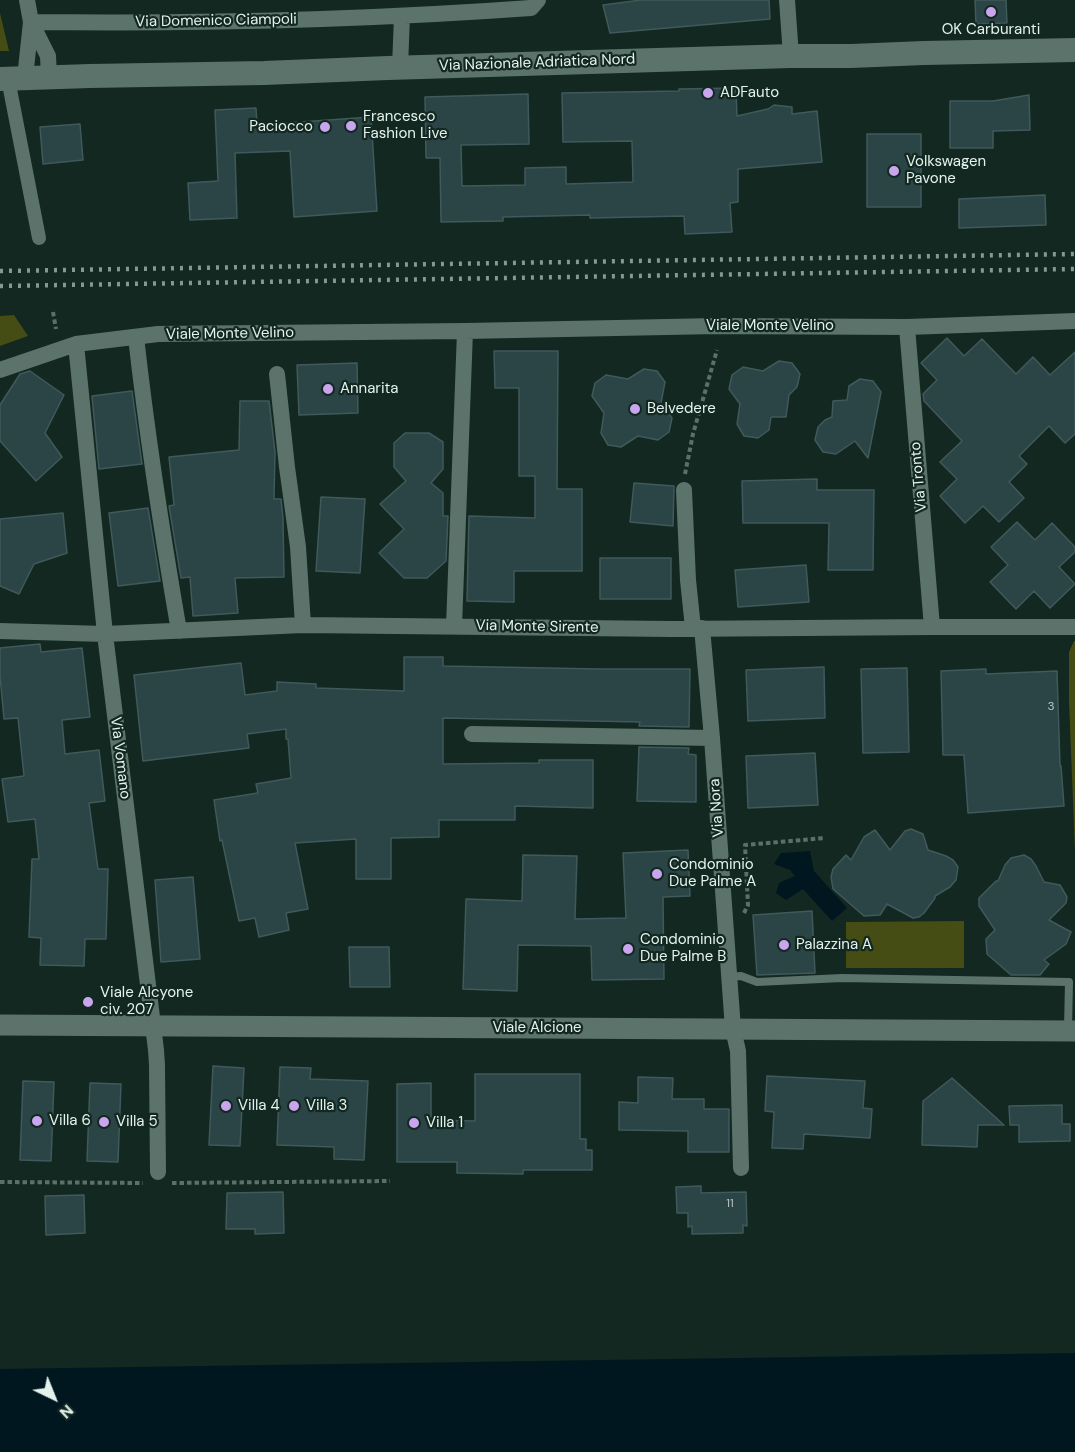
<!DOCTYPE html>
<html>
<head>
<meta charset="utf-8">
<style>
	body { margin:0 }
	#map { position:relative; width:1075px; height:1452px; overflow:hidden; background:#122821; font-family:"DM Sans",sans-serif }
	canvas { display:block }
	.north { position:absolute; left:24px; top:1368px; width:60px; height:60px; -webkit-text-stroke:4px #122821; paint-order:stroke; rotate:137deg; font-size:16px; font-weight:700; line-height:24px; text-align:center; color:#e4f2ed }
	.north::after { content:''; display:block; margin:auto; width:21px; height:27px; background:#e4f2ed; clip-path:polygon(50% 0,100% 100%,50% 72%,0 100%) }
</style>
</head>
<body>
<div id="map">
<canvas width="1075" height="1452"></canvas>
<div class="north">N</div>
</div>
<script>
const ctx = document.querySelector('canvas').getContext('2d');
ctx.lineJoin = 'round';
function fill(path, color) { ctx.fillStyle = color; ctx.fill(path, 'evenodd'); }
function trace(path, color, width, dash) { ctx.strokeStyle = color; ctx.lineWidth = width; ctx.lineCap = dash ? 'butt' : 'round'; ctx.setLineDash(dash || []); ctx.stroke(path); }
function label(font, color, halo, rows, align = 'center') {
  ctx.font = font + ' "DM Sans",sans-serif'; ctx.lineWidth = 4.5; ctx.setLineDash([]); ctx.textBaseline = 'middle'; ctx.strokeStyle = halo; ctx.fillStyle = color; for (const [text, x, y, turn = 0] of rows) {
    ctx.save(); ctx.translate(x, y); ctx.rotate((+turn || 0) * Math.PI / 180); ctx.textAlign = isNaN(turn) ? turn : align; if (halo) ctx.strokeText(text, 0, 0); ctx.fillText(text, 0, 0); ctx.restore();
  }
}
const green = new Path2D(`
	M0,13L9,51H0Z
	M14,315L28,336L0,346V316Z
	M1074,641H1075V851L1069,702V652Z
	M964,921V968H846V922Z`);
const water = new Path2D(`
	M810,851L814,871L847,908L832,921L803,889L786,900L776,893L779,883L795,876L790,870L774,864L781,853Z
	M1075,1353V1452H0V1369Z`);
const building = new Path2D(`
	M641,0H769L770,19L610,33L603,5Z
	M975,0H1006L1007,23L976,24Z
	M736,88L737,116L768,109L774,105L792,107V114L817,111L822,162L738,169V202L730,203L732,232L685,234L684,216L590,218V215L503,217V221L441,222L440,158H426L425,97L528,94L529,144L461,145L462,186L525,185V168L566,167V184L633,182L632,141L563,142L562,93L679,91V89Z
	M1029,95L1030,130L993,131V148H950V101H993Z
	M256,108L257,125L371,117L377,211L294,217L290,151L235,153L237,218L190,220L188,183L218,181L215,110Z
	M80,124L83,160L43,164L40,127Z
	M867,134H921V207H867Z
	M1045,195L1046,225L959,228V199Z
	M947,338L964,356L982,339L1016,374L1033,357L1050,375L1075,352V434L1065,443L1049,426L1019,456L1027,464L1009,482L1024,498L999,522L983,506L965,523L940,496L957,479L940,462L962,441L924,401L923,394L937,380L921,363Z
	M494,351H558L557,489H582V571H514V602L467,601L469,516L535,518V476H519V388H495Z
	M779,361L792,363L800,374L797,387L789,395L786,417H771L769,430L758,438L744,436L737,424L740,404L729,389L732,375L743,367L763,371Z
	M357,363L358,413L299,415L297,365Z
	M644,369L657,371L665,382L661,403L672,418L669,432L658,440L638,436L621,447L608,445L601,433L604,413L592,396L595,383L606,375L628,379Z
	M30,371L64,395L45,433L62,457L36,481L0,441V405L20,374Z
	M860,379L873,381L881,392L868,458L855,441L836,454L823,452L815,440L818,427L825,420L832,417L833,401L847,400L849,386Z
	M132,391L142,464L99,469L92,396Z
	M240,401H269L275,452L274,499H281L283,518L284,577L235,578L238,613L193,616L190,577L181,578L169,506L174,505L169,457L239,450Z
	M405,433H429L443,442V469L431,483L443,493V516H448L446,561L427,578H404L379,553L404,529L380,504L406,481L394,467V443Z
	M817,479V490H874L873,570H828L829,523H743L742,481Z
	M634,483L674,486L673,526L630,522Z
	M321,497L365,499L360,573L316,571Z
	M148,508L160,581L118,586L109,513Z
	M63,513L67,553L34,564L19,594L0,586V519Z
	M1017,522L1035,540L1052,523L1075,547V552L1059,567L1075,584L1050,608L1034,591L1016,609L990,582L1008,565L991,547Z
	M600,558H671V599H600Z
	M806,565L809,602L738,607L735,570Z
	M40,644L41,652L82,648L90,717L62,720L65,754L99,750L105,801L89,803L98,869H108L106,939H85L84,966L40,965L41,938L29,937L32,859H39L35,819L8,822L2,779L24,776L18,718L4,719L0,676V648Z
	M404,657H443V666L599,669H690L689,727L639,726L640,722L443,718V764L539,763V760H593V808L515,806V820H439V837L391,838V879H356V839L295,843L308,909L286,913L289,930L259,937L255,918L239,921L222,840L220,841L214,800L258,793L256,784L291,778L288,739H286V729L247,734L249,748L143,761L134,675L241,663L245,695L277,691V682L316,684V688L404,691Z
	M824,667L825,718L748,721L746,670Z
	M907,668L909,752L863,753L861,669Z
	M986,669V674L1057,671L1060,766H1061L1064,806L968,813L964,755H943L941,671Z
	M639,747L689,748L688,754L696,755V802L637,801Z
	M815,753L818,805L748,808L746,756Z
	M911,829L923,834L928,850L946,856L953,860L958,867L956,880L950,887L935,896V898L924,913L919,917L913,918L887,904L880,915L864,916L833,889L831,877L833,869L846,855L851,860L864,837L875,830L890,850L905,831Z
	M688,850L690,896L663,897L664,979L592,980L591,946L518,945L517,991L463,989L466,899L522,901L523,855L577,856L575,919L626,918L623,853Z
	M1024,855L1031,859L1036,866L1044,882L1060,885L1067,897L1066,903L1049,920L1071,932L1066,944L1044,960L1049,964L1040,975H1011L987,954L986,939L995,930L979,906V898L996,881H998L1005,865L1011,858Z
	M193,877L200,959L161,962L155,880Z
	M812,911L815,973L757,975L753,915Z
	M349,947H389L390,987H350Z
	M213,1066L244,1068L240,1146L209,1145Z
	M280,1067L311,1068L310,1079L368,1081L364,1160L334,1159V1147L277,1145Z
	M475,1074H580V1139H586V1150H592V1170H523V1174L457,1173V1162H397V1084L431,1083V1120L475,1121Z
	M767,1076L865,1081L863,1108L872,1109L870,1138L804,1134L803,1149L772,1148L774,1112L765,1111Z
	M638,1077L673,1078L672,1099H704V1109H729V1152H688V1131L619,1130V1102L638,1103Z
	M952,1078L1004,1125H978L977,1147L922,1145L923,1101Z
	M23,1081L54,1082L51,1161L20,1160Z
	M90,1083L121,1084L118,1162L87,1161Z
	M1062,1105V1124H1070V1141L1019,1142V1125H1010L1009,1106Z
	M701,1186V1193L746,1192L747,1226L743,1225V1233L692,1234V1226L688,1227V1213H677L676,1187Z
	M283,1192L284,1233L255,1234V1229H226L227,1193Z
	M84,1195L85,1233L46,1235L45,1196Z`);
const path = new Path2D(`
	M53,312L56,329
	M685,474L693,434L717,350
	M744,913L748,905L745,845L825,838
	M0,1182L143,1183
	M172,1183L390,1181`);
const service = new Path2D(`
	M730,977L741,976L757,982L842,978L1069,982L1068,1029`);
const pedestrian = new Path2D(`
	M8,79L39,238`);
const minor = new Path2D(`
	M27,0L31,22L48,56L49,77
	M787,0L791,56
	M31,22C198,24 364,20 531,8L538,0
	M400,67L402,16
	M25,78L31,22
	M907,327L932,627
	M136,337C147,435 162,533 179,631
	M76,344L105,634L156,1050L157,1065L158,1172
	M0,370L76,344L158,334L465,331L717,326L907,327L1075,321
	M277,374L287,467L298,547L303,625
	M684,490L688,580L693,628
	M454,626L465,331
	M702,628L712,738L733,1029L738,1051L741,1168
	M0,631L105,634L303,625L671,629L932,627H1075
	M472,734L712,738`);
const tertiary = new Path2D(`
	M0,1025L1075,1031`);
const secondary = new Path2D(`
	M0,79L90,76L264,73L388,68L791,56H851L924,53L1075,50`);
const rail = new Path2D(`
	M0,271L1075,254
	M0,286L1075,269`);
const markers = [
	[991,12,6,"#c9a5ee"],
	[708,93,6,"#c9a5ee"],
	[351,126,6,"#c9a5ee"],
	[325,127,6,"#c9a5ee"],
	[894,171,6,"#c9a5ee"],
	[328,389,6,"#c9a5ee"],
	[635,409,6,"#c9a5ee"],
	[657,874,6,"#c9a5ee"],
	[784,945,6,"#c9a5ee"],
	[628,949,6,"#c9a5ee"],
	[88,1002,6,"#c9a5ee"],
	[226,1106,6,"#c9a5ee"],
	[294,1106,6,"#c9a5ee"],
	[37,1121,6,"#c9a5ee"],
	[104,1122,6,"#c9a5ee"],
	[414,1123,6,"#c9a5ee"]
];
const numberNames = [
	["3",1051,707],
	["11",730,1204]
];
const streetNames = [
	["Via Domenico Ciampoli",216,21,-1],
	["Via Nazionale Adriatica Nord",537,63,-2],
	["Viale Monte Velino",770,326],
	["Viale Monte Velino",230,334,-1],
	["Via Tronto",919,477,-95],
	["Via Monte Sirente",537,627,1],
	["Via Vomano",120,758,83],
	["Via Nora",717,808,-94],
	["Viale Alcione",537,1028]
];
const poiNames = [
	["OK Carburanti",991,30,"center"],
	["ADFauto",720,93],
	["Francesco",363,117],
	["Fashion Live",363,134],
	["Paciocco",313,127,"right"],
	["Volkswagen",906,162],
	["Pavone",906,179],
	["Annarita",340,389],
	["Belvedere",647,409],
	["Condominio",669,865],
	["Due Palme A",669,882],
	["Condominio",640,940],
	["Due Palme B",640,957],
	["Palazzina A",796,945],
	["Viale Alcyone",100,993],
	["civ. 207",100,1010],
	["Villa 4",238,1106],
	["Villa 3",306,1106],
	["Villa 6",49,1121],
	["Villa 5",116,1122],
	["Villa 1",426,1123]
];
fill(green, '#454d14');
fill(water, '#01171f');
fill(building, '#2b4445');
trace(building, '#405a5b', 1.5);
trace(path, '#5c7069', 4, [4.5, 3]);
trace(service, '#5b736a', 8);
trace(pedestrian, '#5b736a', 14);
trace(minor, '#5b736a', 16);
trace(tertiary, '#5b736a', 21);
trace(secondary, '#5b736a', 24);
trace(rail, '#869892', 4.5, [3, 6]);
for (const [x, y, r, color] of markers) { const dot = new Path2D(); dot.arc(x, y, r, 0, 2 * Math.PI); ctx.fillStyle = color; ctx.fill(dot); trace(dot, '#122821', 2); }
label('12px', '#b6c6c3', null, numberNames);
label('15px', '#e4f2ed', '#122821', streetNames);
label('15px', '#e4f2ed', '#122821', poiNames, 'left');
</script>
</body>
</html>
